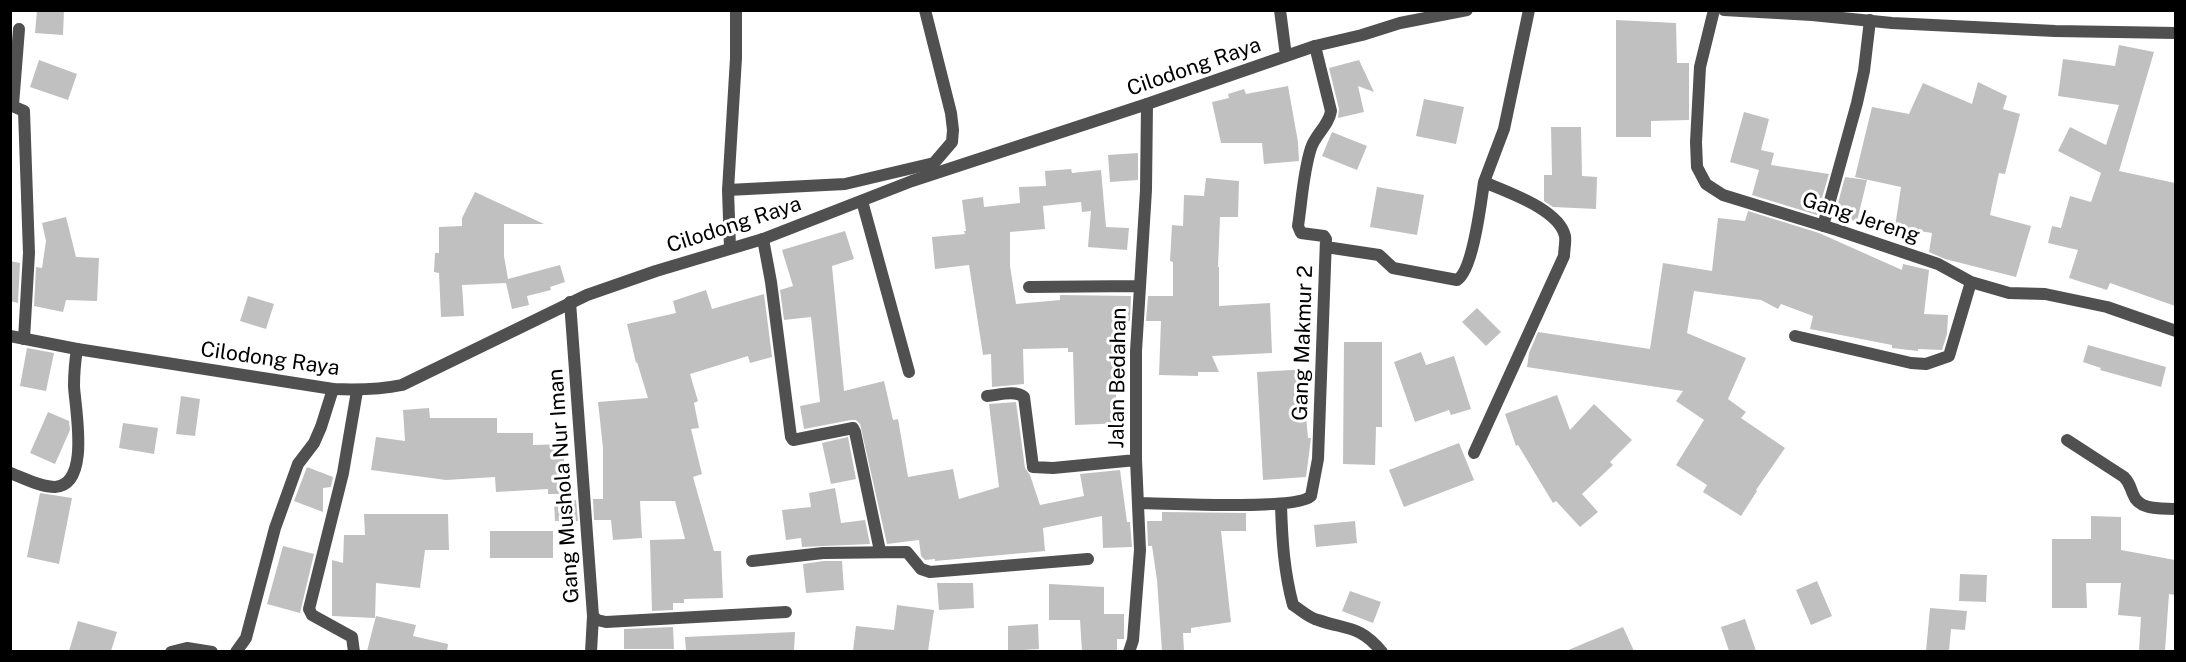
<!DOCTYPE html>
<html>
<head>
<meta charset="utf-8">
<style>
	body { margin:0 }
	#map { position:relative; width:2186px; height:662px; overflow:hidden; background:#fff; font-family:"Public Sans",sans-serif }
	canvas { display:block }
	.frame { position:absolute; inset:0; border:12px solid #000; pointer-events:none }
</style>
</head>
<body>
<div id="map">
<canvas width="2186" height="662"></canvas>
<div class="frame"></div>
</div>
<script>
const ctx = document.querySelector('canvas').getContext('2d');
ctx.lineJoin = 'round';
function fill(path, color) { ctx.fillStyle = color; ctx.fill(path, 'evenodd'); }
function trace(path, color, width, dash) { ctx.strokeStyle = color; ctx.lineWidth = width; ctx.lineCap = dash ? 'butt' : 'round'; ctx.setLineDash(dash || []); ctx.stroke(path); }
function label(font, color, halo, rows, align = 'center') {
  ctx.font = font + ' "Public Sans",sans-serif'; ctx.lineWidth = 6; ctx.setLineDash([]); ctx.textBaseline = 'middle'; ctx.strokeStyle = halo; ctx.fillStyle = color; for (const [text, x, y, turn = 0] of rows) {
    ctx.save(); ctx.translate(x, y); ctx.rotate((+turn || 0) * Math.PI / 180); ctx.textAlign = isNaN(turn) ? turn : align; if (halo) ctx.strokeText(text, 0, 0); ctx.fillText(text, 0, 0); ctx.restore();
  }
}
const building = new Path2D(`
	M37,10H64L63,35L35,33Z
	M1616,20L1676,23L1677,63H1689V120L1651,121V137H1616Z
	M2119,45L2154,52L2119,171L2175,183V306L2110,283L2107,290L2069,278L2078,250L2048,243L2052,226L2061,228L2070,196L2091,202L2101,173L2058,151L2070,127L2106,145L2119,105L2058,96L2063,59L2115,66Z
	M39,60L77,74L68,100L30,87Z
	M1359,60L1374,92L1358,86L1364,112L1338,118L1339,109L1329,68Z
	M1978,82L2007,96L2003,109L2020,114L2005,174L1999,173L1990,215L2031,226L2016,277L1945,259L1929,252L1932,233L1895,227L1901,187L1855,177L1872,107L1909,114L1923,83L1972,104Z
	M1288,86L1298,142L1299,161L1264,164L1262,143H1221L1212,102L1229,98L1228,94L1244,89L1246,94Z
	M1424,99L1464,107L1456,144L1416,136Z
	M1744,112L1769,119L1761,150L1774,153L1771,165L1829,174L1817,215L1752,195L1759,170L1730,162Z
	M1551,127H1581L1582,176L1597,177L1596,209L1553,207L1544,201V175H1552Z
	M1332,132L1367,146L1357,170L1322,156Z
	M1138,153V180L1110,182L1108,155Z
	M1071,169L1072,173L1101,170L1106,227L1129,228L1127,250L1088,247L1091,211L1082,212L1081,202L1043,206L1045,229L1010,232V266L1016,304L1060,300V295L1131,296L1130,321L1117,323L1116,399H1124L1125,423L1075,425L1073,352H1068V348L1023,349L1024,384L992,387L991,354L983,355L969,265L935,269L932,237L965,234L964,231H966L962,200L983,197L984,207L1020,203L1019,187L1046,186L1045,171Z
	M1845,177L1867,180L1857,221L1834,218Z
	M1206,178L1239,181L1238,217H1220L1218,267H1219V306L1270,303L1272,353L1212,356L1219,372H1198V376L1159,375L1161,321H1146L1148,296H1173V262L1170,261L1172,225L1183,226L1184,195L1204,196Z
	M1377,187L1424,195L1417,235L1370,227Z
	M475,192L544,224H504V256L508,279L560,265L565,282L550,287L551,290L527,296L529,305L512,309L506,283L462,285L464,316L441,317L439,273L434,272L435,253H439V227L462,226V218Z
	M1748,211L1819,233L1902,270L1903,264L1929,270L1924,314L1948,315L1947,334L1942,350L1918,349V351L1892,348V345L1810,329L1813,316L1781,304L1778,309L1761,300L1694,291L1687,333L1746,358L1728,399L1746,412L1741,418L1785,448L1756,490L1757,491L1741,516L1703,492L1707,485L1676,465L1704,420L1676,401L1683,391L1527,367L1529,353L1538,332L1650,349L1663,263L1712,271L1718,218L1745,221Z
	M66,217L76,257L99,258L97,301L66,300L63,312L34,306L36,267L42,268L46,241L42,223Z
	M845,231L854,259L832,266L844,391L884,381L893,420L898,419L908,477L953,469L959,499L999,487L989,404L1016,402L1025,468L1030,475L1040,505L1084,496L1080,474L1120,470L1127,522H1130L1132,547L1103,548L1102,516L1043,528L1045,551L935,561V559L925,560L921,556L919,540L887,544L860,424L856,420H851L804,429L800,406L820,402L811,317L784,320L780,290L793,286L782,250Z
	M10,261L20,263L18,303L10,301Z
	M706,290L712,309L764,294L772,357L750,363L748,356L690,374L698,401L694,403L699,428L691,429L702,474L693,477L714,551H721L723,598L684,599V603H673V610L652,611L650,540L685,539L675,501H640L642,538L613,540L611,520H594L593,499H603V448L598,402L648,398L637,362L636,363L627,324L676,313L673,301Z
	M248,296L274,304L266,329L240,321Z
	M1477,308L1501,332L1486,346L1462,322Z
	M1344,342H1382V427H1376L1375,465L1343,464Z
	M2088,345L2166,367L2161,387L2100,370L2101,368L2083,362Z
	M27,348L54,353L46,391L20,386Z
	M1421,352L1426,365L1454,356L1471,409L1451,415L1449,410L1415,422L1394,362Z
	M1309,369L1310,394H1304L1308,438H1311L1306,477L1263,480L1257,372Z
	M1557,395L1570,430L1594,404L1632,440L1610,462L1613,465L1582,494L1598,512L1580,527L1556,501L1553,503L1518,445L1516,446L1505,414Z
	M181,396L200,399L195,436L176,434Z
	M429,408L430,418H497V433H533V445L564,444V494H548V489L496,492L495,477L446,480L371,470L376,437L405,441L403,410Z
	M48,412L69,421L70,430L55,464L30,453Z
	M123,423L158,428L154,454L119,448Z
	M848,437L856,479L831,484L822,443Z
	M1459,443L1474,480L1404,507L1389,470Z
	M307,467L333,477L331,487L323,488V512L294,501Z
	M835,488L841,523L865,520L870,544L802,547L801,538L786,540L782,510L811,507L809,493Z
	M40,493L72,498L59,564L27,557Z
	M576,500L578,521H555L554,501Z
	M1162,512L1246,513V531H1221L1231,622L1191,628V633H1183L1184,651H1162L1157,580L1152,546H1148L1147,521H1162Z
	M364,514H448L449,550H425L420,588L376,583L375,618L332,616V560L343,563L344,535H365Z
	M2091,516L2121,517V550L2175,560V595L2169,594L2165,651H2139L2141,617L2118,615L2121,583H2086L2087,608H2052V539H2091Z
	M1355,521L1357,543L1316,547L1314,525Z
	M490,531H553V558H490Z
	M283,546L314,554L300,613L267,604Z
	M824,561H842L844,590L806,593L803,564Z
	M1960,574L1987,575L1986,602L1959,601Z
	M1817,581L1832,616L1811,625L1796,590Z
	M937,583H973L974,608L939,610Z
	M1049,584L1104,587V614H1124V639H1117V651H1082L1080,620H1049Z
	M1350,591L1381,602L1373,623L1342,611Z
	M897,605L934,610L928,651H853L856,626L894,630Z
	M1930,608L1967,611L1965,630L1951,629L1949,651H1926Z
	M376,616L416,625L413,636L448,644L447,651H367Z
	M1745,619L1756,651H1729L1721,627Z
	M78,621L117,632L111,651H69Z
	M1038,624L1039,649L1008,651V626Z
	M673,627L674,649H624V629Z
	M1623,627L1634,651H1566Z
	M795,632L794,651H686L685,637Z`);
const service = new Path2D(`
	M728,190L845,184L934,163L952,142L953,130L951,113L925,10
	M862,201L909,372
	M730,248L728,190L736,58V10`);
const minor = new Path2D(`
	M1714,10L1700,67L1696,142L1697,167L1706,184L1723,195L1837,230L1938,264L1971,282L2009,293L2045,294L2107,307L2176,331
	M10,105L24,111L29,253L24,339
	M13,105L19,29
	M1823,226L1857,103L1864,71L1870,20
	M763,239L771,282L791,437L793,440L853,428L855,432L880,551
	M1326,247L1379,255L1393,268L1457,280C1473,271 1481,202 1484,182
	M1029,287L1139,286
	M570,302L593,616L597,620L606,622L786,612
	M1795,336L1911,363L1926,364L1949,356L1971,282
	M987,396C999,395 1015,390 1024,397L1033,467L1053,468L1136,460
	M2067,440L2124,477C2130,483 2130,487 2133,494C2139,511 2161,508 2176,509
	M1474,453L1564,256C1564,250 1566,242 1565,236C1559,209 1507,192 1484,182L1504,129L1529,10
	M10,473C24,478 40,487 55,487C91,485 75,408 74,386C74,373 75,362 77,349
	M1138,503C1166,503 1296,511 1311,496L1318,459L1326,239L1324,236L1301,233L1298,226C1302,200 1303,173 1311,148C1315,135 1329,125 1331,111L1315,46
	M1281,505C1282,539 1284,572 1293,605C1301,610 1309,618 1318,620C1347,630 1360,625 1382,652
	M752,561L823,553L907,552L921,569L930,572L1088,559
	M171,652L187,648L212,652
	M236,652L246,638L275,528L298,464L314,443L321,427L333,389
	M354,652L352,637L312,615L309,609L343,473L357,391
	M591,652L593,616
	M1129,652L1133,640L1140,550L1136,460V351L1146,190L1147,104`);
const tertiary = new Path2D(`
	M1280,10L1286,56
	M1724,10L1812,15L1892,23L2055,31L2176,33
	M10,336L77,349L333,389C357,390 378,390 402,385L587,295L656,271L763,239L912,181L1147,104L1315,46L1362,35L1400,23L1467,10`);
const streetNames = [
	["Cilodong Raya",1194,67,-19],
	["Gang Jereng",1861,218,18],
	["Cilodong Raya",734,225,-18],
	["Gang Makmur 2",1303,343,-88],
	["Cilodong Raya",270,359,8],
	["Jalan Bedahan",1118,378,-89],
	["Gang Mushola Nur Iman",564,486,-94]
];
fill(building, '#c0c0c0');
trace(service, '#505050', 12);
trace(minor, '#505050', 12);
trace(tertiary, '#505050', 12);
label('21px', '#000', '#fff', streetNames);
</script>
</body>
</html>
